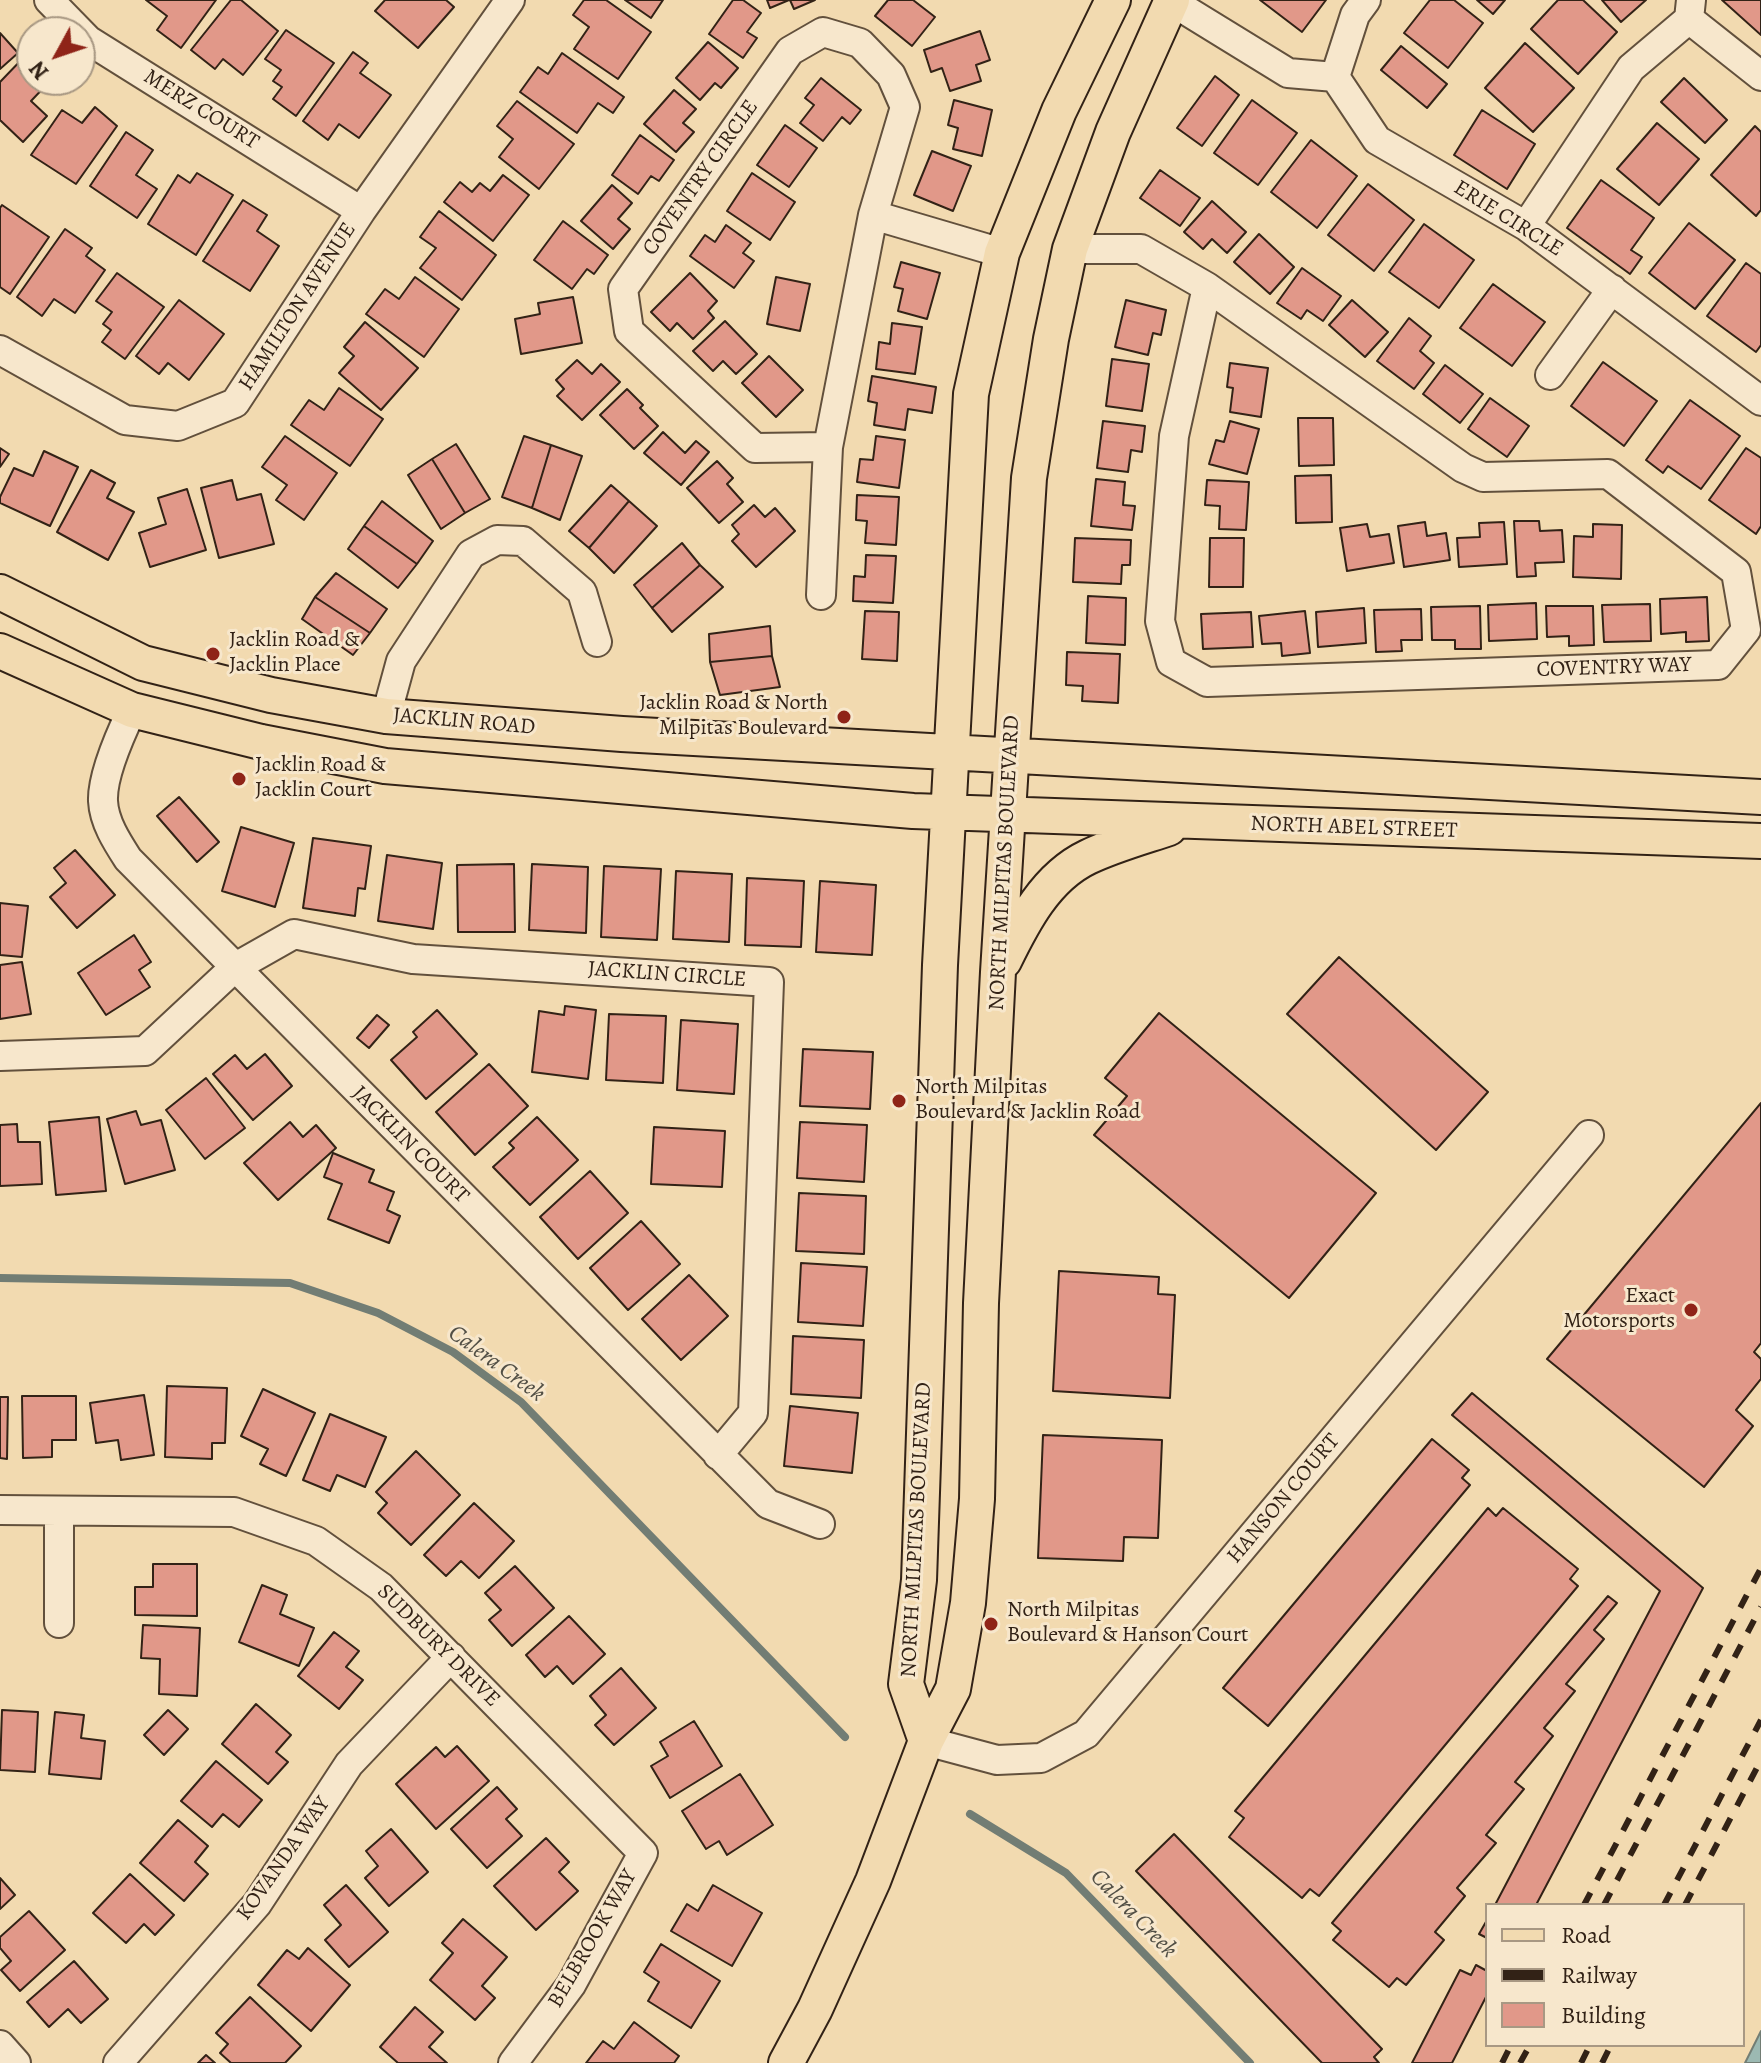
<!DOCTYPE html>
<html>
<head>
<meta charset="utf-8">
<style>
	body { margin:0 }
	#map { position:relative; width:1761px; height:2063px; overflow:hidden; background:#f2dab0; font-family:Alegreya,serif }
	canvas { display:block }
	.legend { position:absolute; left:1485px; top:1903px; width:260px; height:144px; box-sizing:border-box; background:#f7e7cc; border:2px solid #a89883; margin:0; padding:10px 14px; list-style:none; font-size:24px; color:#322216 }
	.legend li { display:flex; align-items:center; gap:16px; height:40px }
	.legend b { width:40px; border:2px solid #a89883 }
	.north { position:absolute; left:16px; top:16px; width:80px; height:80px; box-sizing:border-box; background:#f7e7cc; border:2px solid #a89883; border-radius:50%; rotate:230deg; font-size:22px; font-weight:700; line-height:32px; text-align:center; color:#322216 }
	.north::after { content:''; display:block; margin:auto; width:28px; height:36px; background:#8f2418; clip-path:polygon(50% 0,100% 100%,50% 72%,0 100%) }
</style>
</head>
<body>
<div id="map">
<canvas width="1761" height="2063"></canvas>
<ul class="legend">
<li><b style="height:10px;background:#f2dab0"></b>Road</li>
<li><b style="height:10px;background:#322216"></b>Railway</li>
<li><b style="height:22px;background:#e19889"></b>Building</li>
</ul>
<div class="north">N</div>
</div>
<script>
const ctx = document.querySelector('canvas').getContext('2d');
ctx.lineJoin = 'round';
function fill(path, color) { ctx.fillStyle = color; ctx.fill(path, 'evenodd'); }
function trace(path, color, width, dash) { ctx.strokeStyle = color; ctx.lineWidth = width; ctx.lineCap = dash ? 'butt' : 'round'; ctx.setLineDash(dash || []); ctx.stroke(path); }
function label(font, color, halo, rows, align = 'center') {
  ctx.font = font + ' Alegreya,serif'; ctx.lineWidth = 6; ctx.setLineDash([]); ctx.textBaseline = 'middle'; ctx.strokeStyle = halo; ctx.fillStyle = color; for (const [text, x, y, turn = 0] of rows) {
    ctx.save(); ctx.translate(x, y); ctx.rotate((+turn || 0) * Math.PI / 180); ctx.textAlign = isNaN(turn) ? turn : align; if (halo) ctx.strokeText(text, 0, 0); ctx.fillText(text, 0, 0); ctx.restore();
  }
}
const water = new Path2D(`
	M1761,2031V2063H1745Z`);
const stream = new Path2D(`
	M0,1278L290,1283L378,1313L453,1352L521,1402L845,1737
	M970,1814L1066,1873L1250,2063`);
const building = new Path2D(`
	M146,0H216L181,48L157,30L167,16Z
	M231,0H241L278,31L243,75L223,59L215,69L191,50Z
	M385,0H446L454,7L418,48L375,11Z
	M584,0H606L651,32L618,79L574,49L589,27L573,15Z
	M625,0H663L651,18Z
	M733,0H743L761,13L747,32L757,38L743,58L709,34Z
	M767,0H789L770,8Z
	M790,0H815L794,9Z
	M888,0H913L935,17L912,46L875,16Z
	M1260,0H1326L1302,32Z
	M1430,0H1454L1483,23L1448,68L1404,33Z
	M1477,0H1505L1493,14Z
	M1558,0H1583L1617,32L1578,74L1531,29Z
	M1602,0H1646L1621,22Z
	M1722,0H1761V35Z
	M286,30L334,63L296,116L273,99L282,87L273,81L281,70L265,59Z
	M980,31L990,60L976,65L981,81L950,91L942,68L931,72L924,50Z
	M0,33L18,53L0,69Z
	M708,42L738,68L721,88L715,83L700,100L676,78Z
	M1525,43L1574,88L1533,132L1485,88Z
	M1401,46L1447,84L1427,108L1381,70Z
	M353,52L368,63L360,73L391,95L359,138L339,124L328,140L303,121Z
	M562,53L624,97L613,113L598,103L577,133L520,92L538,67L548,74Z
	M26,55L32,61V80H51L31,101L47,116L23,142L0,120V82Z
	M1215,76L1239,95L1202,146L1177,128Z
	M821,78L861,110L850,124L842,117L823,141L800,123L814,105L805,98Z
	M1684,78L1727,120L1705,143L1661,102Z
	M674,90L696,109L683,123L694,132L676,152L644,124Z
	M954,100L992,110L982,156L953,149L958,128L948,125Z
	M1252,100L1297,133L1258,185L1214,153Z
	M517,101L574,144L539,189L499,157L513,139L497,126Z
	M95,107L117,126L76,184L31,155L62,110L82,123Z
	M1482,110L1535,144L1507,189L1454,155Z
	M1657,123L1699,159L1659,205L1617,169Z
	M785,125L817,148L789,187L757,165Z
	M1755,126L1761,132V210L1756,216L1711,175Z
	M126,132L153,150L136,175L157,189L137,218L90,186Z
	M640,135L674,160L659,181L651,176L638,194L612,175Z
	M1311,140L1357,176L1317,228L1271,192Z
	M932,151L971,166L953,211L914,195Z
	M1160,170L1200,198L1180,226L1140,198Z
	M197,173L233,195L196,255L148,224L178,175L190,183Z
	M752,173L795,202L770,240L727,211Z
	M503,175L529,195L493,241L444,202L460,182L472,192L480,183L490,191Z
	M1601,180L1654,218L1631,250L1642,257L1630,274L1567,228Z
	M1368,184L1414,220L1374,271L1328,235Z
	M612,185L632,203L618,219L630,229L613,249L581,221Z
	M243,200L267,215L257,231L279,246L250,291L203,261Z
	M1212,201L1246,232L1227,253L1212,239L1203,249L1184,232Z
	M2,205L49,237L10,294L0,287V208Z
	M439,211L496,255L462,300L420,268L436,248L420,237Z
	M563,221L608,255L594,274L587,269L572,289L534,260Z
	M1689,223L1735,260L1695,309L1649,273Z
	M1424,224L1474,260L1439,308L1389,272Z
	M726,225L751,243L743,253L754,261L734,288L690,256L705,235L715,242Z
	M65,229L92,248L86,256L105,270L75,313L54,299L42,316L17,297Z
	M1259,234L1294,267L1270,294L1234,262Z
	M901,262L940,273L927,319L898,311L903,289L894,287Z
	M1746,263L1761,274V345L1756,352L1707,316Z
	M1302,268L1341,296L1323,321L1307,310L1301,319L1277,303Z
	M117,273L164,307L125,359L102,342L111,330L103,324L112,312L96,301Z
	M690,273L717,301L708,311L714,318L693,339L677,323L670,331L651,312Z
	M415,277L459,309L424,357L366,314L385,289L399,299Z
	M776,277L810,284L800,331L767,324Z
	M1493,284L1545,322L1512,366L1460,328Z
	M573,297L582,343L521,354L515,319L540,314L538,303Z
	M179,300L224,334L189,380L168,363L159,374L136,356Z
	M1126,300L1166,310L1161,335L1153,333L1148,355L1115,347Z
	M1352,300L1388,332L1365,357L1329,325Z
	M1409,318L1431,336L1420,351L1434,363L1414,389L1377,361Z
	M725,321L757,354L736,374L723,361L713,371L693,351Z
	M365,322L418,368L381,410L339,373L354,356L344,347Z
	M892,323L922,327L915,374L876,369L879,342L890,344Z
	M769,356L803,390L776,417L742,383Z
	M1112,359L1149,364L1142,411L1106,406Z
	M577,360L592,374L601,364L620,382L582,420L557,396L564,389L556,380Z
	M1603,362L1657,401L1624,446L1571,406Z
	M1230,363L1268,368L1261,417L1230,412L1233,388L1227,387Z
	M1445,365L1483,394L1460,423L1423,394Z
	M872,376L936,387L932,413L908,409L905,430L874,425L877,403L868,401Z
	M339,388L383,419L350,466L291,425L309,400L324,410Z
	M627,389L643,405L640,408L658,426L634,449L600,415Z
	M1490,398L1529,426L1507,457L1468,429Z
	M1690,400L1740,436L1701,489L1668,466L1663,473L1646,460Z
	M1298,418H1333L1334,465L1299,466Z
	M1103,421L1145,426L1142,452L1131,450L1128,472L1097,468Z
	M1230,421L1259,429L1247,474L1209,464L1216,440L1224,442Z
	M663,432L685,453L696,441L709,452L681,485L644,453Z
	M285,436L337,473L304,520L276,500L287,485L262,467Z
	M524,436L551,445L532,508L502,497Z
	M876,436L905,440L899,488L857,482L860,459L873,460Z
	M456,444L490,499L465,513L432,459Z
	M551,445L582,456L560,520L532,508Z
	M0,448L9,454L0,467Z
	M1746,448L1761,458V526L1756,534L1709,500Z
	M44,451L78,467L50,526L0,503V497L14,468L33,476Z
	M432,459L465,513L441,529L408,475Z
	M717,461L733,478L727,484L743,502L719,523L687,488Z
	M91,470L115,483L107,498L134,512L108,560L57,532Z
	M1331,475L1332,522L1296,523L1295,476Z
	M1096,479L1125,482L1123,505L1135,506L1132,530L1091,526Z
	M232,480L237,500L261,494L274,544L219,558L201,488Z
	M1207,480L1249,482L1246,530L1219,529L1220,506L1205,505Z
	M611,485L629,501L589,548L569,531Z
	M187,489L206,550L150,567L139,533L166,524L158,498Z
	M857,495L899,497L896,545L865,543L867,521L856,520Z
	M382,501L433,541L417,564L364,526Z
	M629,501L657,526L614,573L589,548Z
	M754,505L765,517L775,508L795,531L756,567L732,541L739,534L732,525Z
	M1514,521H1539L1540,531L1562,530L1564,562L1535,563L1536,576L1517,577Z
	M1425,522L1427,536L1446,533L1450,560L1404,567L1398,526Z
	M1504,522L1507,564L1459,567L1457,538L1480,537L1479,523Z
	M1367,524L1370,537L1389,534L1394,563L1347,571L1340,528Z
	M1593,524L1622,525L1621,579L1573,577L1574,536L1593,537Z
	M364,526L417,564L398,588L348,549Z
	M1075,538L1131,540L1130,565H1122L1121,584L1073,582Z
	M1210,538H1244L1243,587H1209Z
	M682,543L700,565L652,608L634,585Z
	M866,555L896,556L893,603L853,601L854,576L865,577Z
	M700,565L723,587L672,632L652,608Z
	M336,573L387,609L370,633L315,597Z
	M1088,596L1126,598L1125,645L1086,643Z
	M315,597L370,633L353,655L302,619Z
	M1707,597L1709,641L1686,642V632L1661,634L1660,599Z
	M1536,603L1537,639L1489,641L1488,605Z
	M1650,604L1651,641L1604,642L1602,605Z
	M1480,606L1481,649H1455V640H1432L1431,607Z
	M1546,606H1593L1594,645L1569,646V636L1547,637Z
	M1364,608L1366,643L1318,647L1316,612Z
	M1421,609L1422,640H1401L1402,651L1376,652L1374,610Z
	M865,611L899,612L897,661L862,659Z
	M1305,611L1310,653L1282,656L1281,643L1262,644L1259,616Z
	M1251,612L1253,647L1203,649L1201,614Z
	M770,626L772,656L710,662L709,634Z
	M1067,652L1120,654L1118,703L1082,701L1083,686L1066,685Z
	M772,656L780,687L720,695L710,662Z
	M179,797L219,842L197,862L157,816Z
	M241,827L294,843L275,907L222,891Z
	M313,838L371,846L365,889L358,888L355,916L303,908Z
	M75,850L115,895L77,928L50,897L66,883L54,868Z
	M387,855L442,863L433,929L378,921Z
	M514,864L515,932H458L457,865Z
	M532,864L588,867L586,933L529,930Z
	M604,866L661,869L657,940L601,937Z
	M676,871L732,874L729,942L673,939Z
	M747,878L804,881L801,947L745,945Z
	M820,881L876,885L872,955L816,952Z
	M0,903L28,906L22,957L0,955Z
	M134,935L151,962L139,970L150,987L106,1015L78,973Z
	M1339,957L1488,1092L1436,1150L1287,1014Z
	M22,962L31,1014L0,1019V965Z
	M565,1006L596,1010L588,1079L532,1072L539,1011L564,1015Z
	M437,1010L477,1054L426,1099L391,1060L417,1037L413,1032Z
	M1159,1013L1376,1193L1289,1298L1094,1135L1127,1096L1105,1078Z
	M609,1014L666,1016L663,1083L606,1080Z
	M377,1015L389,1025L369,1048L357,1038Z
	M681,1020L738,1024L734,1094L677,1090Z
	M803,1049L873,1052L870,1109L800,1106Z
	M265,1054L292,1086L253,1120L213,1074L235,1055L247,1069Z
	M489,1064L528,1106L475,1155L436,1112Z
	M206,1078L245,1128L205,1159L166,1110Z
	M1761,1103V1343L1754,1352L1761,1359V1379L1736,1410L1753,1426L1704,1487L1547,1359Z
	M136,1111L141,1125L161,1120L175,1170L125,1184L107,1119Z
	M99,1117L106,1191L56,1195L49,1122Z
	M537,1117L578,1160L530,1205L493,1167L514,1148L509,1143Z
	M290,1122L303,1137L316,1125L336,1148L278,1200L244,1163Z
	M800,1122L867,1125L864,1182L797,1178Z
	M17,1124L18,1142H40L42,1184L0,1186V1125Z
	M654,1127L725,1131L722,1187L651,1184Z
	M333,1153L374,1170L369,1182L394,1192L387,1210L400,1216L389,1243L328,1219L342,1184L324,1177Z
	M590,1171L628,1213L578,1259L540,1217Z
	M799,1193L866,1196L864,1254L796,1251Z
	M641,1221L680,1264L628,1310L590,1268Z
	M801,1263L867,1267L863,1326L798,1322Z
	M1059,1271L1159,1277L1158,1294L1175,1295L1170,1398L1053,1391Z
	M689,1275L728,1316L681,1360L642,1319Z
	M793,1336L864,1340L861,1398L791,1394Z
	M167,1386L227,1388L225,1443H212V1459L165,1457Z
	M263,1389L315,1413L286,1476L260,1464L268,1449L241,1436Z
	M1472,1393L1703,1588L1536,1905H1495L1660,1591L1452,1415Z
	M144,1395L154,1455L121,1460L118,1440L96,1443L90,1403Z
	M22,1396H76V1440H52V1457L23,1458Z
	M0,1397H8L7,1459L0,1458Z
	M790,1406L858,1413L852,1473L784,1466Z
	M330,1414L386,1437L365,1487L337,1475L330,1491L303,1480Z
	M1043,1435L1162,1440L1158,1538L1124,1537L1123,1561L1038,1558Z
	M1432,1439L1469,1470L1462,1478L1470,1485L1268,1726L1223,1688Z
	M416,1451L460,1495L411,1545L378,1513L387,1503L376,1492Z
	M474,1503L514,1541L479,1578L461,1561L446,1576L424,1555Z
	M1488,1508L1496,1516L1503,1508L1578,1569L1570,1579L1578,1586L1319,1896L1310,1889L1302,1898L1229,1837L1244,1818L1235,1811Z
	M153,1564H197V1616L135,1615V1587H153Z
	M515,1566L554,1608L512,1646L489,1620L501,1610L485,1593Z
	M262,1585L287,1595L280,1614L314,1628L299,1666L239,1642Z
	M1608,1596L1617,1603L1594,1630L1604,1639L1566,1684L1575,1691L1544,1728L1553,1736L1515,1782L1524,1789L1486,1835L1496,1843L1457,1888L1465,1896L1435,1932L1444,1940L1406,1985L1397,1978L1389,1987L1333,1940L1341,1931L1332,1923Z
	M569,1616L605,1654L573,1684L557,1666L545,1677L526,1655Z
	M143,1625L200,1628L197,1696L159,1694L160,1659L141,1658Z
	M334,1632L359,1651L346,1667L363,1680L339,1709L298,1676Z
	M621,1668L656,1708L614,1745L595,1725L606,1715L590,1696Z
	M256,1704L291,1735L276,1752L288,1762L268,1784L222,1744Z
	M2,1710L38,1712L35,1772L0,1770Z
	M168,1710L188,1729L164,1755L144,1735Z
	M55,1712L84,1715L81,1738L105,1741L101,1779L49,1774Z
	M694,1721L722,1766L670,1798L651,1766L668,1756L660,1742Z
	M457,1746L489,1781L436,1829L396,1784L436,1747L445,1757Z
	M216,1761L262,1800L239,1827L223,1814L212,1827L181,1801Z
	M740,1774L773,1825L727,1855L719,1841L706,1849L682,1811Z
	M497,1787L517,1809L506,1819L522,1836L487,1868L451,1829Z
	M178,1820L208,1846L195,1862L208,1874L184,1901L140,1863Z
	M391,1829L428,1872L389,1906L365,1878L378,1866L366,1851Z
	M1174,1834L1382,2049L1374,2057L1379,2063H1322L1136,1871Z
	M546,1838L569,1862L559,1872L578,1891L536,1930L494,1886Z
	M130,1874L174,1915L155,1935L144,1924L126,1943L93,1913Z
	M0,1878L15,1895L0,1909Z
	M346,1885L388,1932L349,1967L325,1940L341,1925L324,1905Z
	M713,1885L762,1913L732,1966L671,1931L687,1904L698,1911Z
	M29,1911L65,1950L20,1991L1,1970L11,1961L0,1948V1937Z
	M463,1919L507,1957L482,1986L495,1998L475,2020L430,1980L453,1953L442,1943Z
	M1487,1920V1938L1479,1934Z
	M661,1944L720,1981L691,2028L648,2001L659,1982L644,1972Z
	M308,1948L350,1985L311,2031L258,1985L287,1950L299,1959Z
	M74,1961L108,1999L81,2023L68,2009L49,2027L27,2002Z
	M1476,1965L1487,1971V1995L1452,2063H1412L1460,1970L1471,1975Z
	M250,1997L301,2046L285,2063H231L220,2053L228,2044L216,2033Z
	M415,2007L443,2032L429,2047L447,2063H398L380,2047Z
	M634,2022L679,2056L674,2063H586L603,2041L614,2049Z
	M206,2055L215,2063H198Z`);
const minor = new Path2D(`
	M49,0L88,40L361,211
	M1366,0L1355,15L1335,77L1377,140L1526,226L1761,401
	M1171,1L1288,73L1335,77
	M1689,19L1761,76
	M873,215L1002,253
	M1526,226L1631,68L1689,19L1691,0
	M1070,249H1141L1207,287
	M1207,287L1463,468L1483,477L1608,474L1736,572L1746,630L1718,665L1207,682L1171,662L1160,621L1174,436Z
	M0,350L125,420L178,426L235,403L361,211L510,0
	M1550,375L1612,289
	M821,595L828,447L873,215L905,107L891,75L860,43L823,32L790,51L623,289L629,331L755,448L828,447
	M132,710C121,733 102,776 103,801C104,822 117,842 128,859L768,1504L820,1524
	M386,716L401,661L471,554L497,540L523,541L582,592L597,642
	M0,1056L145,1051L234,968L294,934L413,959L769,982L753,1413L718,1455
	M0,1510L234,1512L316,1541L381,1587L643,1853L571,1985L513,2063
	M59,1511V1623
	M926,1741L997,1760L1041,1758L1086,1734L1589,1135
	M0,2045L16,2063
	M118,2063L257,1904L349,1764L451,1657`);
const major = new Path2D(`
	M0,592L143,663L271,695L386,716L622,734L1761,797
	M0,651L132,710L261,742L385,766L913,811L1761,841
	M1004,961C1023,922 1046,877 1088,857C1113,845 1142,837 1169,828
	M926,1741L906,1684L919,1580L940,965L971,394L1002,253L1059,111L1113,0
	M786,2063L815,2009L873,1881L926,1741L953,1689L968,1603L977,1499L981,1303L998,972L1029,478L1051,339L1070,249L1113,132L1172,0`);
const rail = new Path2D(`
	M1584,1905L1761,1568
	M1604,1905L1761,1607
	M1664,1905L1761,1720
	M1685,1905L1761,1760
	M1502,2063L1511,2045
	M1520,2063L1530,2045
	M1581,2063L1590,2045
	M1602,2063L1611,2045`);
const markers = [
	[213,654,8,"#8f2418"],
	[844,717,8,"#8f2418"],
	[239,779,8,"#8f2418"],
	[899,1101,8,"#8f2418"],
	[1691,1310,8,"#8f2418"],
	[991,1624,8,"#8f2418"]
];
const streetNames = [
	["MERZ COURT",201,110,32],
	["COVENTRY CIRCLE",701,178,-55],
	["ERIE CIRCLE",1508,219,32],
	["HAMILTON AVENUE",298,307,-57],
	["COVENTRY WAY",1614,668,-2],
	["JACKLIN ROAD",464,722,5],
	["NORTH ABEL STREET",1354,828,2],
	["NORTH MILPITAS BOULEVARD",1005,863,-87],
	["JACKLIN CIRCLE",667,975,4],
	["JACKLIN COURT",410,1145,45],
	["HANSON COURT",1284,1499,-50],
	["NORTH MILPITAS BOULEVARD",917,1530,-87],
	["SUDBURY DRIVE",438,1646,45],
	["KOVANDA WAY",284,1859,-55],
	["BELBROOK WAY",593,1939,-60]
];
const poiNames = [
	["Jacklin Road &",229,641],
	["Jacklin Place",229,666],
	["Jacklin Road & North",828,704,"right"],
	["Milpitas Boulevard",828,729,"right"],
	["Jacklin Road &",255,766],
	["Jacklin Court",255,791],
	["North Milpitas",915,1088],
	["Boulevard & Jacklin Road",915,1113],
	["Exact",1675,1297,"right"],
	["Motorsports",1675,1322,"right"],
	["North Milpitas",1007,1611],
	["Boulevard & Hanson Court",1007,1636]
];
const waterNames = [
	["Calera Creek",496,1364,36],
	["Calera Creek",1133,1914,46]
];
fill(water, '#9cb9b2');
trace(water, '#727d74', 2);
trace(stream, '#727d74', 8);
fill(building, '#e19889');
trace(building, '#322216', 2);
trace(minor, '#62503c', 32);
trace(major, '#322216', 38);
trace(minor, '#f7e7cc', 28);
trace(major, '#f2dab0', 34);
trace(rail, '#322216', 6, [14, 14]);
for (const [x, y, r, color] of markers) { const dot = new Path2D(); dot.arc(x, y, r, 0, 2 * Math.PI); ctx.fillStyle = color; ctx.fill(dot); trace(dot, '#f7e7cc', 3); }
label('22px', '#322216', '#f7e7cc', streetNames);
label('22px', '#322216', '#f7e7cc', poiNames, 'left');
label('italic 24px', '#524f45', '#f7e7cc', waterNames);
</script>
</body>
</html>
